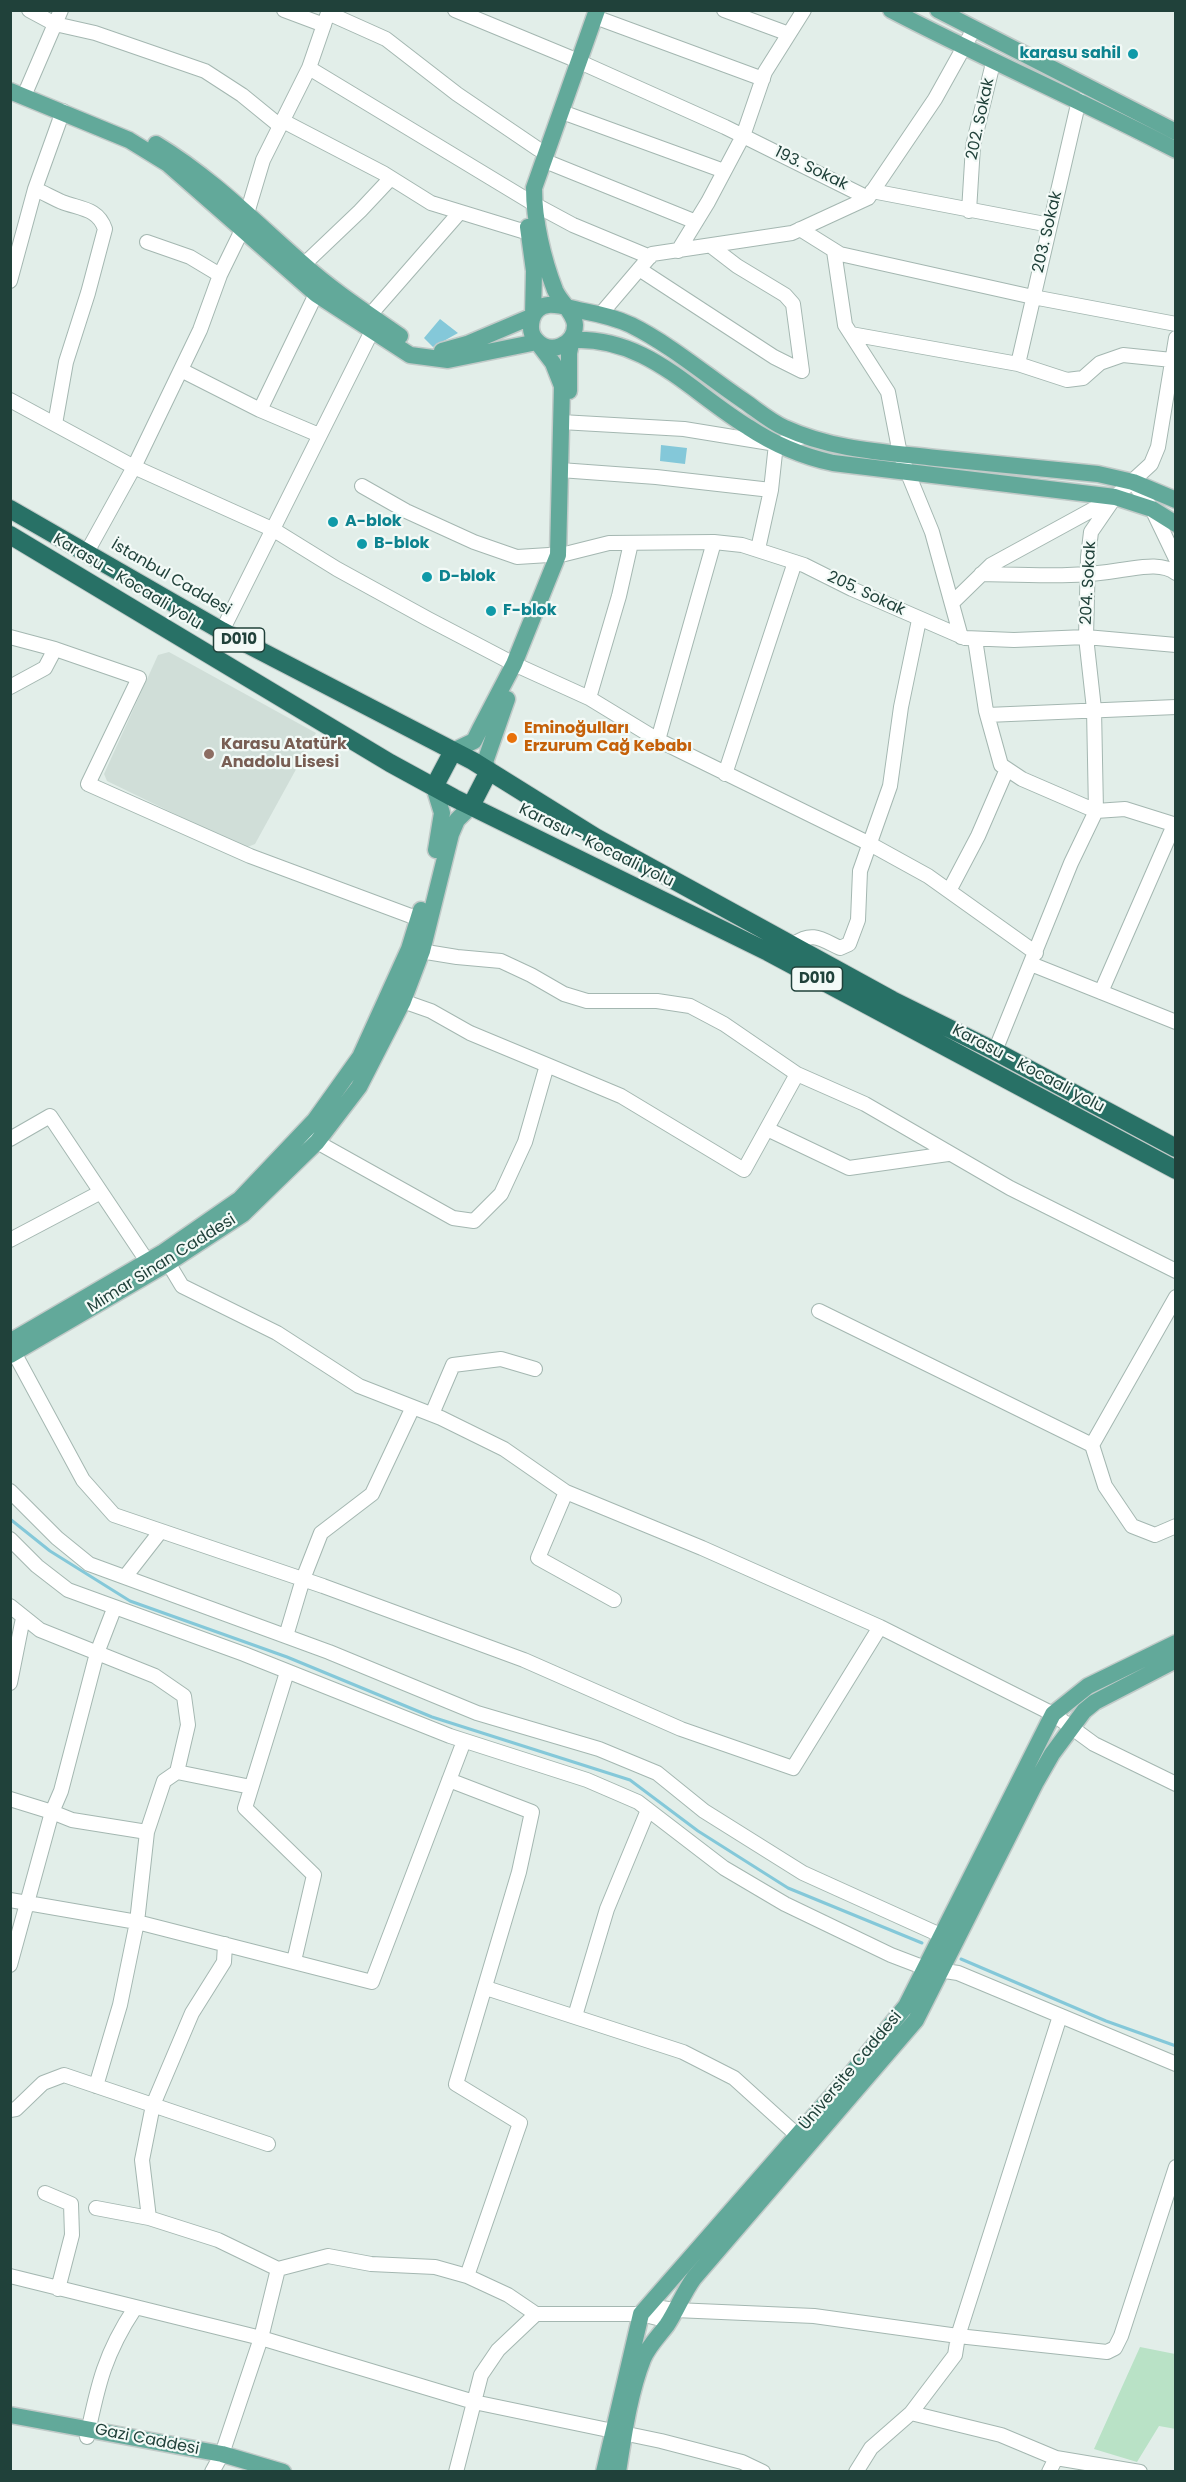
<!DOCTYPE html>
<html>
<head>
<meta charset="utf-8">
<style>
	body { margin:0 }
	#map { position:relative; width:1186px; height:2482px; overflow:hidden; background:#e2eee9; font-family:Poppins,sans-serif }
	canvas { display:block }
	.frame { position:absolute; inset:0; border:12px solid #20413a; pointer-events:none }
</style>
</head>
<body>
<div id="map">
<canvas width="1186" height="2482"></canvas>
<div class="frame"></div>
</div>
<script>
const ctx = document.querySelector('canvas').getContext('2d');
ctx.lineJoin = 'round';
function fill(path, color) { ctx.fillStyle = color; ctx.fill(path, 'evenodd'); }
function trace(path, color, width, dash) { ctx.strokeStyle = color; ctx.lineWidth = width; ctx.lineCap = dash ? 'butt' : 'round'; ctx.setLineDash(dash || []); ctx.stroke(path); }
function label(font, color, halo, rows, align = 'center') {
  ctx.font = font + ' Poppins,sans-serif'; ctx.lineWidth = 4.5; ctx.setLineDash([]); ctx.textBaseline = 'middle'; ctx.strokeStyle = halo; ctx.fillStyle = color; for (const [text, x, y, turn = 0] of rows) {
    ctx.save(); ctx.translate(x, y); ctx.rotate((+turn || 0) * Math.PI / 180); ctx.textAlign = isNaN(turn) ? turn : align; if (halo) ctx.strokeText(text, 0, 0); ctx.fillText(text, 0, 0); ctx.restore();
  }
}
const built = new Path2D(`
	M169,652L316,733L255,844L245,848L107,781L104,774L158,655Z`);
const green = new Path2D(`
	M1140,2347L1175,2354L1176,2429L1159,2426L1137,2462L1094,2449Z`);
const water = new Path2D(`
	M440,319L458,333L433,347L424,338Z
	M661,445L687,448L685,464L660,461Z`);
const stream = new Path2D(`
	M10,1519L50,1551L130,1601L287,1657L432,1717L630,1780L698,1831L788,1888L922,1943
	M961,1959L1106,2021L1176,2046`);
const minor = new Path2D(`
	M29,10L55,24L95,33L205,71L242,95L280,126
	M284,10L324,25
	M455,10L571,58L725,127L868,198L935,99L974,29
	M724,10L789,34
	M328,13L386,39L457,94L538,149
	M595,17L763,79
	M309,68L534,204L573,225L650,257
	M24,96L61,10
	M562,112L724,171
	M283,121L383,173L431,203L529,233
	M545,161L696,222
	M35,189C44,193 53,198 62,202C80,209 98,208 105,229L88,293L66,362L55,424
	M872,191L1050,225
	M969,211L973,146L993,63
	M800,229L840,254L1033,297L1176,324
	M147,242L190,257L220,275
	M711,246L737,266L785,295L793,304L802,371
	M678,251L708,202L743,136L765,72L804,10
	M834,251L845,325L888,392L900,454L932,532L961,637
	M639,269L774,357L802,371
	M297,271L360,211L391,178
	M10,281L35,189L63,111
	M600,315L652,254L792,233L868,198
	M363,323L460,212
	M851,334L1018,364L1067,380L1083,378L1100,363L1123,355L1172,360
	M1018,364L1079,100
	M181,370L260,410L319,435
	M10,400L134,467L274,530L337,569L428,619L514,664L589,698L658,740L870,844L928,876L1036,953
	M260,410L316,294
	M561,422L684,429L776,444L804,437
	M560,470L656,477L771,490
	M1133,482L1152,509L1176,559
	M362,486L406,511L474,542L517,557L565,554L609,543L714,542L742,545L804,565L852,589L965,638L1014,640L1086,637L1176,645
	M758,549L771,490L776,444
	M87,552L134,467L200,330L220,275L242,230L263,160L309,68L329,10
	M981,574C1028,575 1075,578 1121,570C1138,568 1161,562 1176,573
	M952,603L991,565L1110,500
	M222,631L372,331
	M10,637L55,649L139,678L88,784L250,856L419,919
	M975,639L986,711L1001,765L1022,779L1096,811L1125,809L1176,825
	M10,687L45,668L55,649
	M589,698L619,596L631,543
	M987,715L1176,707
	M658,740L714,542
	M725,774L795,562
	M949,891L978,836L1007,769
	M794,944C812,931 821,939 840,948L849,944L858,920L860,871L890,786L901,707L919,620
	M414,950L457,957L501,961L531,975L564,994L587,1001H657L690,1006L724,1024L797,1074L865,1104L1010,1188L1176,1271
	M1031,964L1176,1022
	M1101,992L1174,825
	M995,1051L1071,863L1096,811L1094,709L1086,637L1088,557L1091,532L1115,497L1151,464L1158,447L1176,338
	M547,1065L621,1096L744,1170L797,1074
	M767,1129L849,1168L948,1154
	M308,1137L453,1218L474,1221L501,1194L525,1142L547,1065L470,1033L431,1011L394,998
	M10,1139L50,1116L147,1261
	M10,1240L101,1192
	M164,1256L182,1286L277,1333L359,1386L441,1418L504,1449L566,1492L702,1548L880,1627L1053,1714L1094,1744L1176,1784
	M819,1311L1092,1445L1176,1297
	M10,1345L83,1480L114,1515L323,1586L524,1660L681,1729L793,1768L880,1627
	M432,1414L453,1365L501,1359L535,1369
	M1092,1445L1105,1486L1132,1526L1155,1535L1176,1526
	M10,1491L57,1538L89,1564L329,1652L477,1713L599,1749L657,1773L704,1811L803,1873L949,1939
	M566,1492L538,1558L614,1600
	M10,1539L37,1566L68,1590L244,1654L450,1736L587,1780L638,1802L724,1868L785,1904L891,1955L925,1968L958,1973L1176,2064
	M125,1577L160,1532
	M10,1606L40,1630L155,1676L184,1696L188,1725L177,1772
	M114,1609L97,1653L61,1791L52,1812L72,1820L147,1832L164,1781L177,1772L251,1787
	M286,1636L303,1579L321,1533L372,1494L413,1407
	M287,1672L245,1808L314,1875L294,1961
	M10,1683L23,1618
	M449,1780L532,1812L519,1872L456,2084L520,2123L467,2276
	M10,1799L52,1812L10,1965
	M10,1900L137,1922L372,1982L464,1741
	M486,1988L683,2052L734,2078L797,2135
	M575,2016L607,1909L648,1810
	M96,2086L120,2005L137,1922L147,1832
	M10,2110L16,2109L43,2083L64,2075L268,2144
	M45,2193L71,2204L72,2235L58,2289
	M96,2208L149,2218L218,2240L278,2269
	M149,2218L142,2160L153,2105L192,2013L224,1962L225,1944
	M10,2276L261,2338L474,2402L661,2441L742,2462L763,2472
	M648,2306L675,2310L814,2316L958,2336L1107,2352L1115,2348L1121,2336L1176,2167
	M911,2413L1001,2435L1056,2458L1140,2472
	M87,2437C98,2384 105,2353 135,2308
	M212,2472L222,2454L261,2338L278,2269L328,2256L371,2264L435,2267L467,2276L508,2295L536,2314H641L669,2321
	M456,2472L481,2375L498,2350L536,2314
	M856,2472L871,2448L911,2413L955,2355L958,2336L1060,2016
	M1049,2472L1056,2458`);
const major = new Path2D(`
	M597,10L534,188C534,221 543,259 555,290C560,302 574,312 575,325C575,345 550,356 536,340C531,335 530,327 532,319C539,295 566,308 583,311C599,314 616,318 631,325C671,345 707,376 744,401C757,410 771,422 785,428C833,450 884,452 936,458C990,463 1044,469 1098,474L1133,482L1176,500
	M891,10C985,59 1082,101 1176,150
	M938,10L1176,132
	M10,91L129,140L168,164L316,294L410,355L448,360L537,342L553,363L562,386L558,555L514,664L480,729L474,741L453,751
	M156,144C211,177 256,223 303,264C333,291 367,313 400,336
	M570,340C646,336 688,390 748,427C775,445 801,456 833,463L1115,497L1152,509L1176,524
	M442,351L467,344L533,316L534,271L528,227
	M569,391V353L573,334
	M489,771L485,762L507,699
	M434,787L442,813L436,850
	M13,1340L162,1253L240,1199L315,1120L360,1057L409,949L421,910
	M10,1355L168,1263L243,1214L317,1142L359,1087L403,1001L422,951L451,834L457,820L471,806
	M10,2415L222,2454L283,2472
	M604,2472L641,2314L851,2074L906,2006L1053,1714L1088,1686L1176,1643
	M618,2472C624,2434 629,2395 643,2359C649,2345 658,2337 667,2325C677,2310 683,2293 694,2278L916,2020L1036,1782L1052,1754L1084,1711L1095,1702L1176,1660`);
const highway = new Path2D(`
	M10,509L222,631L473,761L595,837L892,1000L995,1051L1176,1148
	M10,535L390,763L454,798L768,952L1176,1170
	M434,787L453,751
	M471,806L489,771`);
const markers = [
	[1133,54,6,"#0f9aa8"],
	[333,522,6,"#0f9aa8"],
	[362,544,6,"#0f9aa8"],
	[427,577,6,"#0f9aa8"],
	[491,611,6,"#0f9aa8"],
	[512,738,6,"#e8710a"],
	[209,754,6,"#8d6e63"]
];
const shields = [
	[239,640,51],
	[817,979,51]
];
const shieldNames = [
	["D010",239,640],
	["D010",817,979]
];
const cultureNames = [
	["karasu sahil",1121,54,"right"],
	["A-blok",345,522],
	["B-blok",374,544],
	["D-blok",439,577],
	["F-blok",503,611]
];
const streetNames = [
	["202. Sokak",981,119,-78],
	["193. Sokak",811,169,26],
	["203. Sokak",1048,232,-77],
	["İstanbul Caddesi",171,578,30],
	["Karasu - Kocaali yolu",127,582,31],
	["204. Sokak",1089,583,-87],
	["205. Sokak",866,594,25],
	["Karasu - Kocaali yolu",596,846,26],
	["Karasu - Kocaali yolu",1028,1069,28],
	["Mimar Sinan Caddesi",162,1264,-32],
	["Üniversite Caddesi",851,2071,-50],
	["Gazi Caddesi",147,2440,11]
];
const foodNames = [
	["Eminoğulları",524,729],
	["Erzurum Cağ Kebabı",524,747]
];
const educationNames = [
	["Karasu Atatürk",221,745],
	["Anadolu Lisesi",221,763]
];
fill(built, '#d0ded8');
fill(green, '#b9e2c6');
fill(water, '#84c8d9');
trace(stream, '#84c8d9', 3);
trace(minor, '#a4b7b1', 16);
trace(major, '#c1cac8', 19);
trace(highway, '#c1cac8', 20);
trace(minor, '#fff', 14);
trace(major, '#62a99a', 16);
trace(highway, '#287166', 18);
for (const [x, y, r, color] of markers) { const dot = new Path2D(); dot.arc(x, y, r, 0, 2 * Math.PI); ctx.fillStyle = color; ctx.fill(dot); trace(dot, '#f3faf7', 2); }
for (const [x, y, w] of shields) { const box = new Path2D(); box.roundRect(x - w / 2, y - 12, w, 24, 4.5); ctx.fillStyle = '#f3faf7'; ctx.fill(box); trace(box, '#20413a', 1.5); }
label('bold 15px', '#20413a', null, shieldNames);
label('bold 16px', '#0d838f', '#f3faf7', cultureNames, 'left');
label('16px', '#20413a', '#f3faf7', streetNames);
label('bold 16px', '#c56008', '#f3faf7', foodNames, 'left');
label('bold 16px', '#785e54', '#f3faf7', educationNames, 'left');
</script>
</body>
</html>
